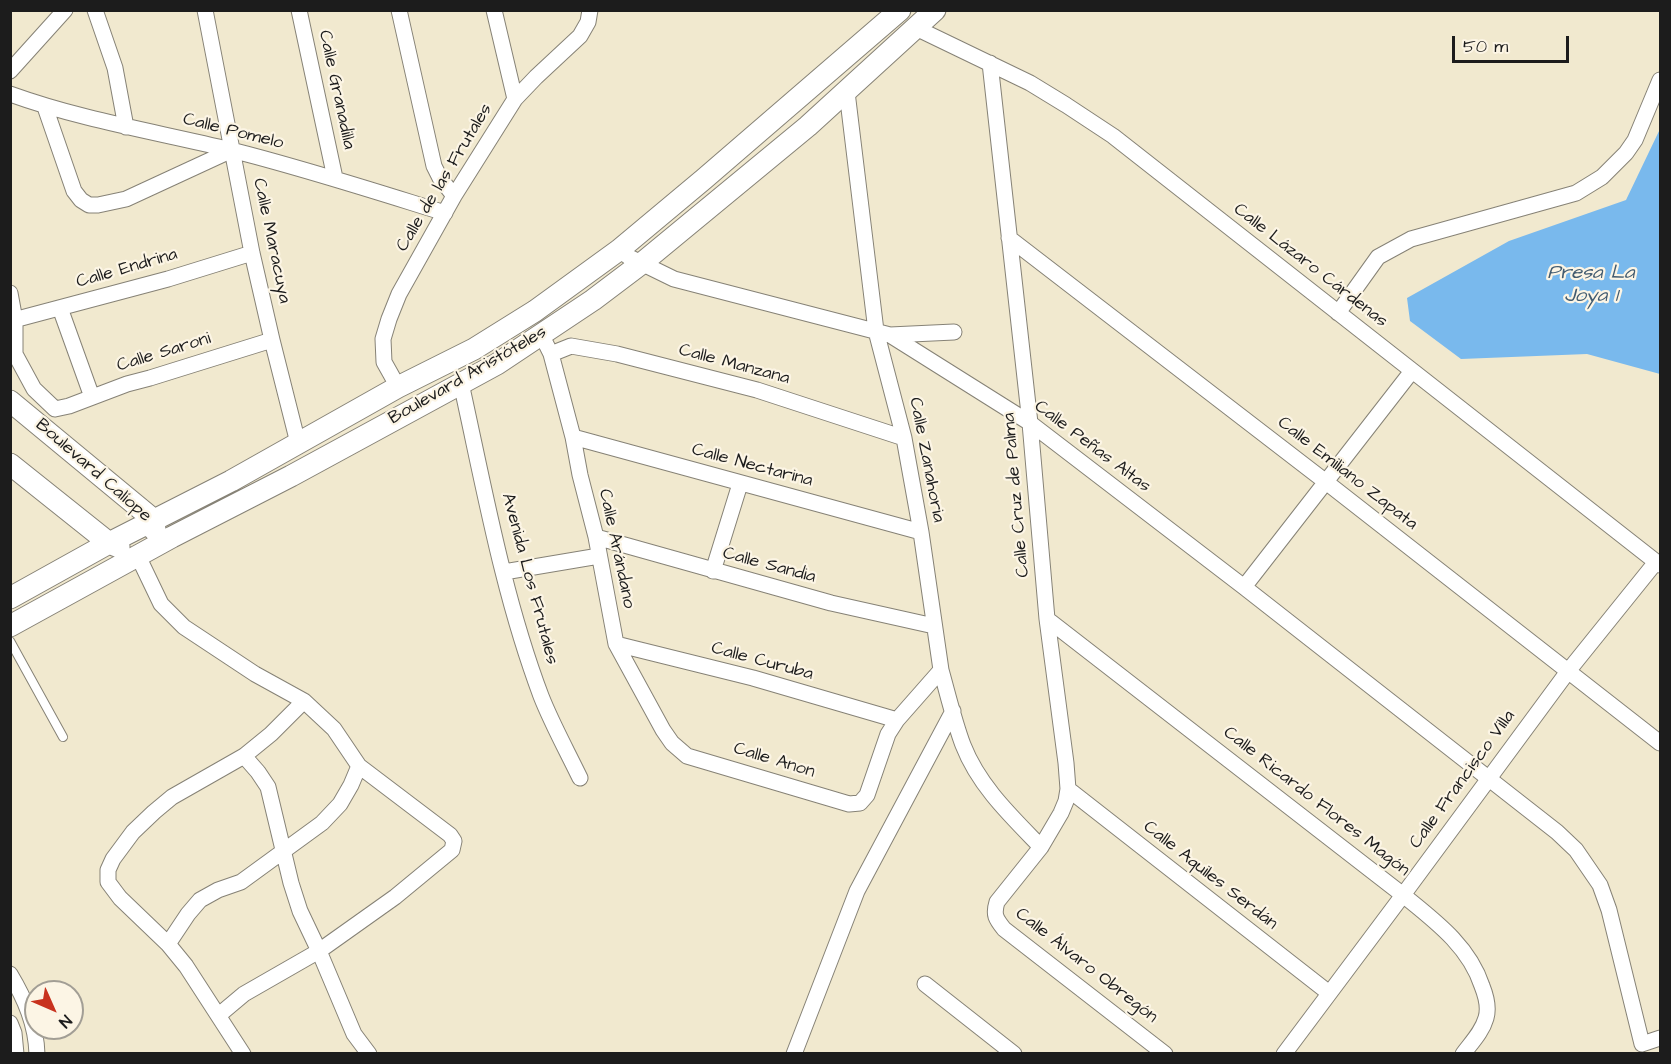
<!DOCTYPE html>
<html>
<head>
<meta charset="utf-8">
<style>
	body { margin:0 }
	#map { position:relative; width:1671px; height:1064px; overflow:hidden; background:#f1e9cf; font-family:"Architects Daughter",sans-serif }
	canvas { display:block }
	.frame { position:absolute; inset:0; border:12px solid #1c1c1c; pointer-events:none }
	.north { position:absolute; left:24px; top:980px; width:60px; height:60px; box-sizing:border-box; background:#fcf5e5; border:2px solid #a29e95; border-radius:50%; rotate:135deg; font-size:16px; font-weight:700; line-height:24px; text-align:center; color:#1c1c1c }
	.north::after { content:''; display:block; margin:auto; width:21px; height:27px; background:#c8321e; clip-path:polygon(50% 0,100% 100%,50% 72%,0 100%) }
	.scale { position:absolute; left:1452px; top:36px; width:117px; height:27px; box-sizing:border-box; border:3px solid #1c1c1c; border-top:0; padding-left:8px; font-size:18px; line-height:21px; white-space:nowrap; color:#1c1c1c; -webkit-text-stroke:4px #fcf5e5; paint-order:stroke }
</style>
</head>
<body>
<div id="map">
<canvas width="1671" height="1064"></canvas>
<div class="frame"></div>
<div class="north">N</div>
<div class="scale">50 m</div>
</div>
<script>
const ctx = document.querySelector('canvas').getContext('2d');
ctx.lineJoin = 'round';
function fill(path, color) { ctx.fillStyle = color; ctx.fill(path, 'evenodd'); }
function trace(path, color, width, dash) { ctx.strokeStyle = color; ctx.lineWidth = width; ctx.lineCap = dash ? 'butt' : 'round'; ctx.setLineDash(dash || []); ctx.stroke(path); }
function label(font, color, halo, rows, align = 'center') {
  ctx.font = font + ' "Architects Daughter",sans-serif'; ctx.lineWidth = 4.5; ctx.setLineDash([]); ctx.textBaseline = 'middle'; ctx.strokeStyle = halo; ctx.fillStyle = color; for (const [text, x, y, turn = 0] of rows) {
    ctx.save(); ctx.translate(x, y); ctx.rotate((+turn || 0) * Math.PI / 180); ctx.textAlign = isNaN(turn) ? turn : align; if (halo) ctx.strokeText(text, 0, 0); ctx.fillText(text, 0, 0); ctx.restore();
  }
}
const water = new Path2D(`
	M1660,129V374L1587,354L1461,359L1410,321L1407,298L1509,241L1626,200Z`);
const lane = new Path2D(`
	M10,641L63,737`);
const street = new Path2D(`
	M95,10L115,68L126,127
	M205,10L252,253L272,340L298,443
	M299,10L335,178
	M399,10L434,166L440,178L454,196
	M494,10L515,99
	M916,28L1030,83L1066,105L1113,136L1660,565
	M990,63L1030,423L1047,619L1066,763L1068,789L1066,801L1061,813L1041,847L997,902C993,915 996,919 1004,929L1165,1054
	M10,71L65,10
	M10,94C82,120 157,132 231,150C303,168 374,191 445,213
	M45,107L74,191L81,200L89,205H98L126,199L232,150
	M1009,238L1326,482L1660,743
	M619,250L629,257L674,279L890,335L1030,423L1244,587L1557,832L1576,850L1600,885L1609,910L1642,1044
	M10,293L15,320V354L34,389L55,409L69,406L127,384L150,378L272,340
	M60,308L92,397
	M1338,313L1378,257L1411,239L1576,193L1602,177L1626,153L1635,140L1660,80
	M10,321L168,279L252,253
	M541,334L551,354L573,437L580,475L596,537L616,644L663,730L672,743L687,756L849,804L860,803L867,795L888,734L897,720L941,670L921,532L904,438L876,331L847,92
	M890,335L954,332
	M551,354L571,346L617,354L757,390L904,438
	M461,383C484,487 503,595 541,696C552,724 567,751 580,778
	M398,387L384,362L383,339L389,319L399,294L454,196L515,99L536,77L580,36L588,22L590,10
	M573,437L921,532
	M596,537L831,603L934,626
	M138,556L161,604L184,627L255,674L304,701L334,729L359,766L450,835L454,841L452,850L395,897L319,951L244,994L219,1015
	M713,571L740,484
	M504,572L599,556
	M1244,587L1412,371
	M1047,619L1403,895C1435,921 1469,946 1482,986C1486,996 1489,1008 1486,1018C1482,1032 1472,1042 1463,1054
	M616,644L753,678L897,720
	M941,670C948,695 954,721 963,745C979,786 1011,816 1041,847
	M244,756L258,772L268,787L291,883L300,911L319,951L354,1034L369,1054
	M1068,789L1329,993
	M168,944L188,914L200,900L218,890L241,882L322,823L340,804L351,785L359,766
	M10,974C25,999 36,1024 37,1054
	M925,984L1014,1054
	M10,1023L14,1033L16,1054
	M1642,1044L1660,1038
	M243,1054L186,966L168,944L120,898L108,882V870L113,859L133,832L154,812L172,797L244,756L271,734L304,701
	M794,1054L857,891L953,711
	M1284,1054L1403,895L1569,670L1656,562`);
const secondary = new Path2D(`
	M10,401L154,520L155,531
	M10,464L109,543L119,547
	M10,598L109,543L231,481L398,387L474,349L535,311L619,250L704,179L900,10
	M10,626L172,537L291,476L497,364L593,300L642,263L808,126L935,10`);
const streetNames = [
	["Calle Granadilla",336,90,78],
	["Calle Pomelo",233,132,14],
	["Calle de las Frutales",445,178,-59],
	["Calle Maracuya",271,241,78],
	["Calle Lázaro Cárdenas",1310,266,38],
	["Calle Endrina",127,269,-16],
	["Calle Saroni",164,353,-17],
	["Calle Manzana",734,365,15],
	["Boulevard Aristóteles",468,376,-30],
	["Calle Peñas Altas",1092,447,37],
	["Calle Zanahoria",926,460,79],
	["Calle Nectarina",752,466,15],
	["Boulevard Calíope",93,471,41],
	["Calle Emiliano Zapata",1347,474,38],
	["Calle Cruz de Palma",1017,495,-95],
	["Calle Arándano",616,549,78],
	["Calle Sandia",769,566,15],
	["Avenida Los Frutales",529,579,75],
	["Calle Curuba",762,662,15],
	["Calle Anon",774,761,17],
	["Calle Francisco Villa",1463,780,-54],
	["Calle Ricardo Flores Magón",1316,802,38],
	["Calle Aquiles Serdán",1210,876,38],
	["Calle Álvaro Obregón",1086,966,38]
];
const waterNames = [
	["Presa La",1591,274],
	["Joya 1",1591,297]
];
fill(water, '#79b9ed');
trace(lane, '#868276', 10);
trace(street, '#868276', 17);
trace(secondary, '#868276', 23);
trace(lane, '#fff', 8);
trace(street, '#fff', 15);
trace(secondary, '#fff', 21);
label('18px', '#1c1c1c', '#fcf5e5', streetNames);
label('italic 20px', '#415b70', '#fcf5e5', waterNames);
</script>
</body>
</html>
